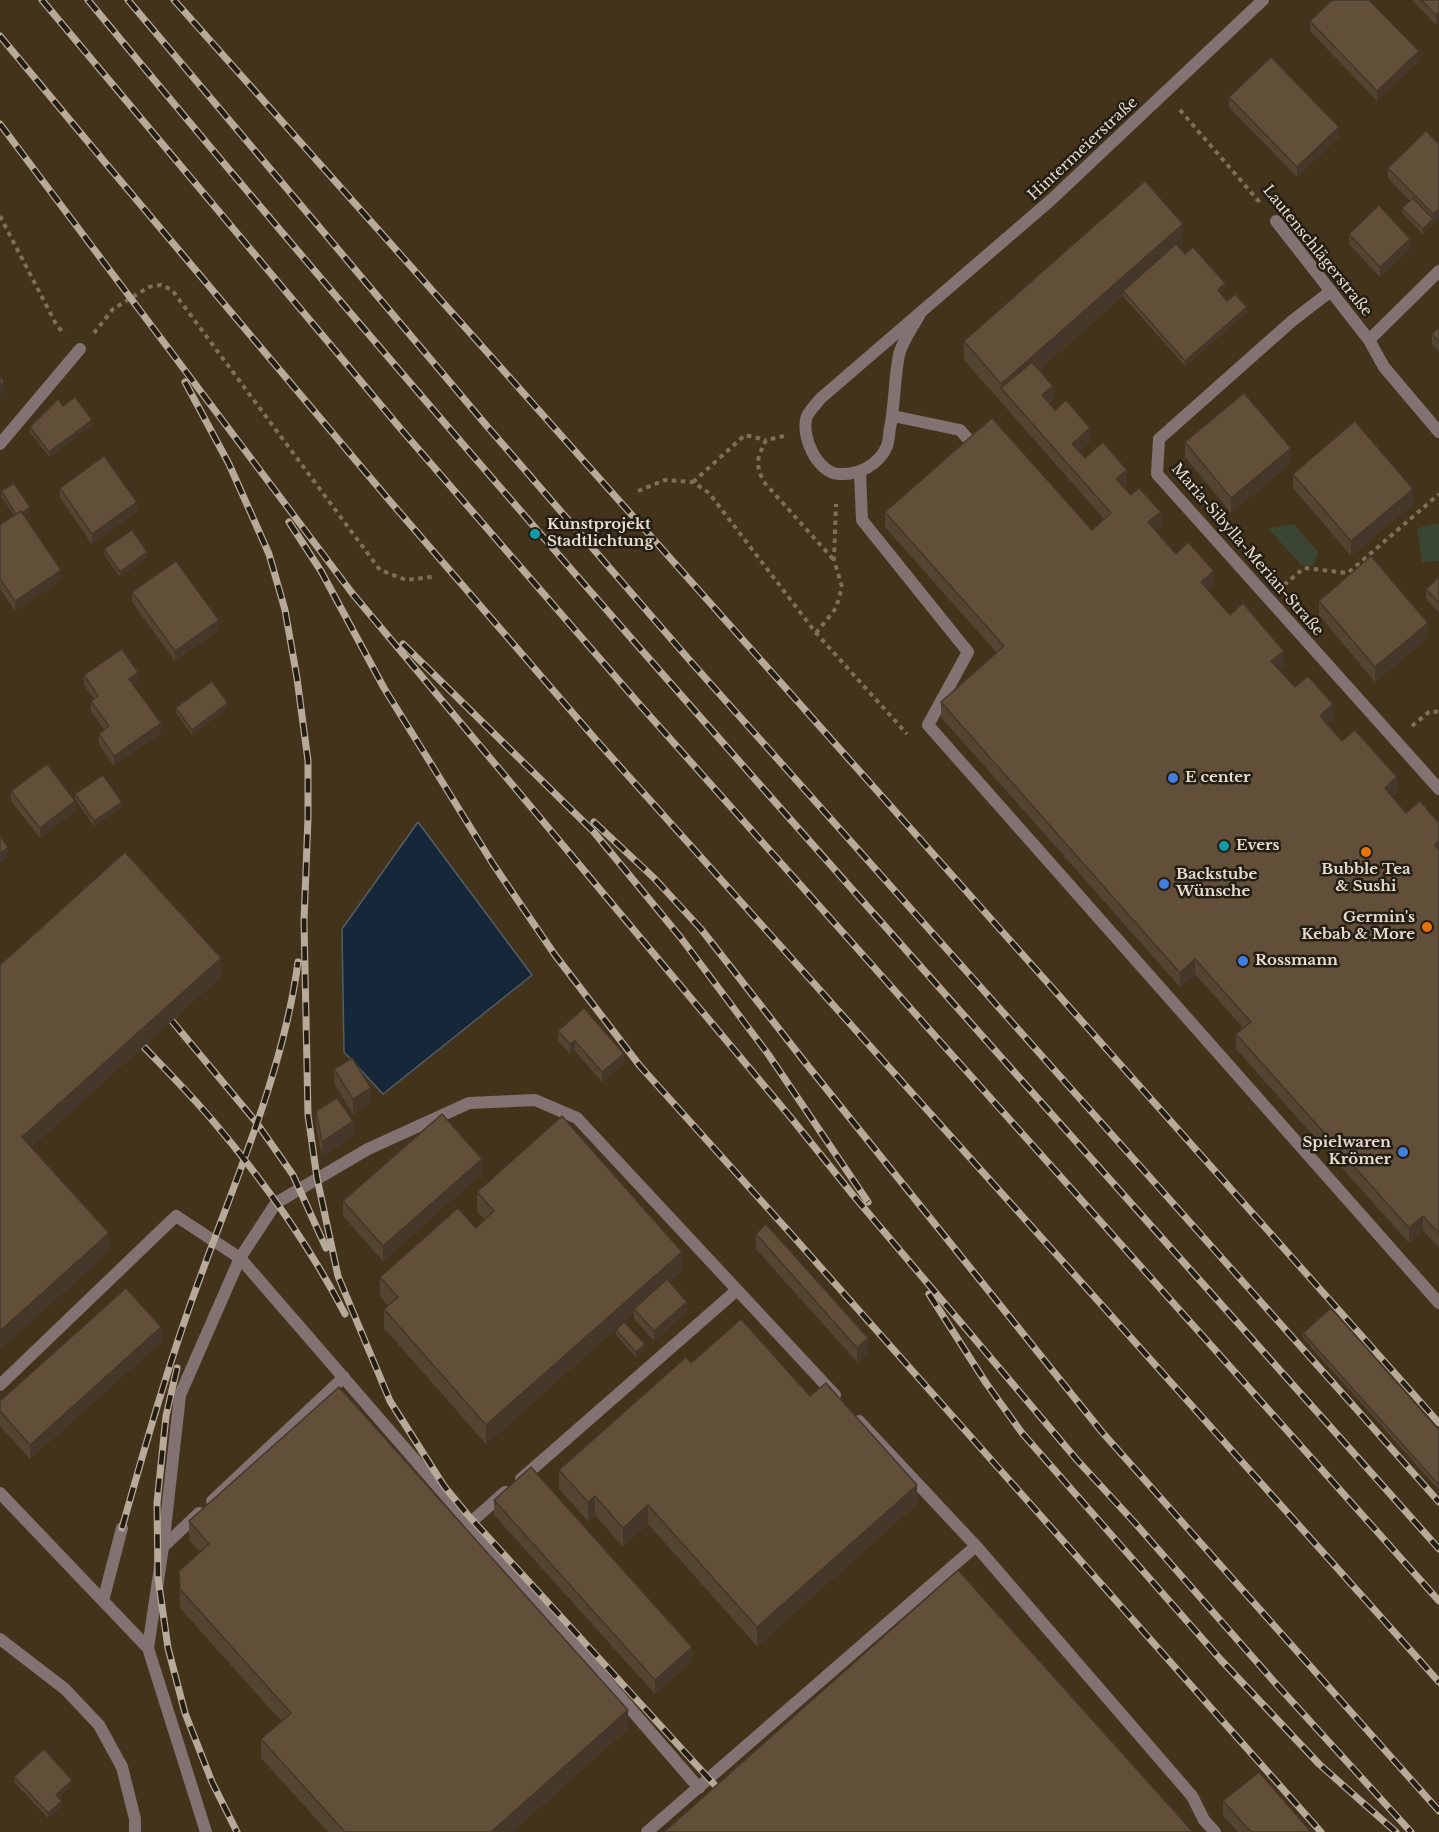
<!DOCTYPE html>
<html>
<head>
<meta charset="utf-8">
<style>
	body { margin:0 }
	canvas { display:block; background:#44331b }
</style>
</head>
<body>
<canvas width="1439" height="1832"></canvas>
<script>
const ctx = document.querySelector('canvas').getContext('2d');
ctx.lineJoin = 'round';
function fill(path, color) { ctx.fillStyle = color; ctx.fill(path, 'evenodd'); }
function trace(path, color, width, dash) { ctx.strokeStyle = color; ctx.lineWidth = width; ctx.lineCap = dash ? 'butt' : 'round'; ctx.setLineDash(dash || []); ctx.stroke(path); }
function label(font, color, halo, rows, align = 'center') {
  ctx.font = font + ' "Libre Baskerville",serif'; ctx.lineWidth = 5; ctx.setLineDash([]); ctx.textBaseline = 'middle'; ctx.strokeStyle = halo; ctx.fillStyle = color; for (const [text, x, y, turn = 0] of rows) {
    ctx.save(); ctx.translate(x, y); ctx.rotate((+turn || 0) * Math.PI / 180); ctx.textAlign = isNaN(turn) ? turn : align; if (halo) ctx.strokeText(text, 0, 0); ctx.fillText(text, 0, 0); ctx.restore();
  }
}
const green = new Path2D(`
	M1437,523L1439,525V561L1422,562L1417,528Z
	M1294,524L1318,552L1313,566L1301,565L1268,528Z`);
const water = new Path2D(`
	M418,822L532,975L383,1094L344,1052L342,929Z`);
const path = new Path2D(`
	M1180,110L1262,205
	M0,216L57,326L65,334
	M94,333L113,309L149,287L161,285L172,290L380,570L406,580L432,577
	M784,436L766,440C757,459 755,461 763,481L834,560
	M693,482L745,435L766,440
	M638,491L665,480L693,482L709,493L816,633L907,734
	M1284,585L1304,568L1348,573L1439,494
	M816,633L836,608L842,587L834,560L836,504
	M1412,726L1430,711L1439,712`);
const lane = new Path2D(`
	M893,416L960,430L975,447
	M0,444L80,349
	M860,472L862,520L968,652L928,725L1439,1303
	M0,1385L176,1216L240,1258L699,1788
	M859,1421L976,1546L1192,1796L1204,1820L1215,1832
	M521,1479L737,1290
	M0,1493L148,1648L206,1832
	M212,1501L344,1377
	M470,1523L505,1492
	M163,1547L199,1513
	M103,1601L122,1528
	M148,1648L163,1547L180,1395L240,1258L276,1203L368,1149L469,1103L535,1100L577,1118L835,1395
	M647,1832L976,1546`);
const street = new Path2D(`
	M1276,221L1369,340L1384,367L1439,432
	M1331,291L1292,321L1159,439L1157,474L1439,789
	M920,314C913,327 902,341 899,355C894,379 895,404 890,428C889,433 889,441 887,446C879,465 859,475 839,474C817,473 800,435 807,416C810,410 817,403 821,398L1051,200L1263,0
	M1369,340L1439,271
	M0,1639L65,1689L99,1725L122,1767L135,1819V1832`);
const rail = new Path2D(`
	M42,0L400,428L640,705L1439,1601
	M88,0C524,529 984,1037 1439,1549
	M128,0L486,425L692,663L1439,1502
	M174,0L1439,1423
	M0,36L103,160L389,500L597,741L1439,1682
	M0,124L352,593L792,1119L853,1195L1077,1460L1135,1523L1277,1685L1411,1832
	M185,382L229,464L269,554L285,610L297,678L308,761V818L304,921L308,1115L317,1178L338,1276L390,1401L444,1486L467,1514L723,1794
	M289,522L321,571L384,688L493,864L555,955L640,1066L792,1235L1321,1832
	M403,644L593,831L681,938L768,1054L868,1202
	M594,822L654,878L701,929L804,1061L1102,1432L1439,1811
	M172,1021L256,1122L293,1175L326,1248
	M144,1047C167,1071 191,1095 213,1121C263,1180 309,1245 345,1314
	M929,1294L986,1383L1022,1433L1221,1660L1319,1764L1396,1832
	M177,1368L166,1416L157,1503L158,1578L168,1648L185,1713L212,1782L237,1832
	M122,1528C146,1443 170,1358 201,1275C237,1176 284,1068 298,962`);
const wall = new Path2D(`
	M1412,0H1439L1436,25Z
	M1310,21L1419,61L1377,101L1310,31Z
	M1229,97L1339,137L1297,177L1229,107Z
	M1388,168L1439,219L1423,234L1402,213V208L1410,201L1388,178Z
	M1349,234L1410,249L1380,277L1349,244Z
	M1183,243L1179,247L1185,254L1225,288L1220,293L1227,301L1247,312L1185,366L1123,296L1039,370L1053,400L1049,403L1055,410L1090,442L1079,452L1085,458L1127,484L1124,488L1161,526L1155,531L1176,554L1214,586L1208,590L1230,615L1284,665L1279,670L1295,687L1333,719L1327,724L1342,741L1397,792L1392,797L1406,813L1439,823V1248L1423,1230L1409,1243L1236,1049V1034L1243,1028L1195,974L1180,987L941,717V702L997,653L885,527V512L1092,530L1104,519L964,360V341Z
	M1439,327V352L1432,344V334Z
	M63,406L92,425L49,457L30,432V427Z
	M1185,442L1291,463L1231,513L1185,457Z
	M1293,474L1413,504L1351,556L1293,488Z
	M60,488L137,512L92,544L60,498Z
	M1,491L30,512L24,516L61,580L15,611L0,589V525L14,515L1,496Z
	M104,549L147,557L120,577L104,554Z
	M1439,577V613L1426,599V589Z
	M132,592L219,630L175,661L132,602Z
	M1319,601L1428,638L1375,682L1319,615Z
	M84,675L138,682L134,685L161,733L114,766L99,744V734L104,729L91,711V701L94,699L84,685Z
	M176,708H228L192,735L176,713Z
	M11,791L75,811L40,838L11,801Z
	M75,794L122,807L94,826L75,799Z
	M558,1031L624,1064L602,1082L575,1051L570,1054L558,1041Z
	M334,1069L371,1102L353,1114L334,1083Z
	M316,1111L353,1135L322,1157L316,1125Z
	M482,1173L383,1261L343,1216V1201Z
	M477,1192L682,1271L669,1282L687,1312L654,1341L634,1319V1313L486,1444L384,1328V1309L388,1306L380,1296V1277L476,1228L485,1220L477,1211Z
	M756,1234L868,1353L857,1362L756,1249Z
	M616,1330L645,1349L636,1357L616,1335Z
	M1303,1333L1439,1430V1490L1303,1338Z
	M161,1342L30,1459L0,1426V1401Z
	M691,1363L810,1396L917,1504L757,1646L648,1524L623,1547L595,1515L588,1521L559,1489V1470Z
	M494,1500L692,1661L655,1694L494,1515Z
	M189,1521L628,1729L512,1832H328L261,1758V1739L281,1721L180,1608L179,1571L200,1552L189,1540Z
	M14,1777L72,1785L58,1797L62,1806L48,1818L14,1782Z
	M1223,1801L1311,1832H1238L1223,1816Z`);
const shadedWall = new Path2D(`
	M1439,12V22L1436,25V15Z
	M1419,51V61L1377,101V91Z
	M1339,127V137L1297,177V167Z
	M1439,209V219L1423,234V229L1433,219V214Z
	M1183,224V243L1126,294L1123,291V296L1009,397L1001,388V384Z
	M1410,239V249L1380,277V267Z
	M1225,283V288L1218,295V290Z
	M1247,307V312L1185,366V361Z
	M4,383V393L0,395V385Z
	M1053,386V400L1042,409V395Z
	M92,420V425L49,457V452Z
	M1090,428V442L1072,458V444Z
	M1291,448V463L1231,513V498Z
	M1127,470V484L1116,494V479Z
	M1413,489V504L1351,556V541Z
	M137,502V512L92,544V534Z
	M30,507V512L18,521V515Z
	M1161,512V526L1148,537V522Z
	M147,552V557L120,577V572Z
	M61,570V580L15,611V601Z
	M1214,571V586L1201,597V582Z
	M219,620V630L175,661V651Z
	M1428,623V638L1375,682V667Z
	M1284,651V665L1271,676V661Z
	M138,672V682L129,689V679Z
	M228,703V708L192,735V730Z
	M1333,704V719L1320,730V716Z
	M161,723V733L114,766V756Z
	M1397,777V792L1385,803V788Z
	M75,801V811L40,838V828Z
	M122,802V807L94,826V821Z
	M1439,841V856L1435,845Z
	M8,848V858L0,863V853Z
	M221,958V977L22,1156V1137Z
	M1195,959V974L1180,987V973Z
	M575,1041V1051L570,1054V1044Z
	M624,1054V1064L602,1082V1072Z
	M371,1088V1102L353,1114V1099Z
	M353,1121V1135L322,1157V1142Z
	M482,1159V1173L383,1261V1246Z
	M1423,1216V1230L1409,1243V1228Z
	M109,1233V1252L0,1350V1331Z
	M682,1252V1271L636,1311L634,1309V1313L486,1444V1425Z
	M687,1302V1312L654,1341V1331Z
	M161,1327V1342L30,1459V1445Z
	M868,1338V1353L857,1362V1348Z
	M645,1344V1349L636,1357V1352Z
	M917,1485V1504L757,1646V1627Z
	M595,1496V1515L588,1521V1502Z
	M648,1505V1524L623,1547V1528Z
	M692,1647V1661L655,1694V1680Z
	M628,1710V1729L512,1832H491Z
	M72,1780V1785L56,1800V1795Z
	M62,1801V1806L48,1818V1813Z`);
const building = new Path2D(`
	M1332,0H1369L1419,51L1377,91L1310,21Z
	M1421,0H1439V12L1436,15Z
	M1271,57L1339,127L1297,167L1229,97Z
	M1426,131L1439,144V209L1433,214L1388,168Z
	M1145,181L1183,224L1001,384L964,341Z
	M1413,198L1433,219L1423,229L1402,208Z
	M1379,205L1410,239L1380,267L1349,234Z
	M1176,244L1185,254L1193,247L1225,283L1218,290L1227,301L1235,294L1247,307L1185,361L1123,291Z
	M1439,327V342L1432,334Z
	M1032,362L1053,386L1042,395L1055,410L1066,400L1090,428L1072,444L1085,458L1103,442L1127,470L1116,479L1131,495L1139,488L1161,512L1148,522L1176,554L1188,542L1214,571L1201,582L1230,615L1243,603L1264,628L1284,651L1271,661L1295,687L1308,676L1333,704L1320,716L1342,741L1355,730L1397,777L1385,788L1406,813L1420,801L1439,823V841L1435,845L1439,850V1233L1423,1216L1409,1228L1236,1034L1251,1022L1195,959L1180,973L941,702L1004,646L885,512L992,418L1092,530L1111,513L1001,388Z
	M0,374L4,383L0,385Z
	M1244,393L1291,448L1231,498L1185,442Z
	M75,397L92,420L49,452L30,427L58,399L63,406Z
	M1355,421L1413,489L1351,541L1293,474Z
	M104,456L137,502L92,534L60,488Z
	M14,483L30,507L22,513L21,511L16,514L1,491Z
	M21,511L61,570L15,601L0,579V525Z
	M132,530L147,552L120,572L104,549Z
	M1371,556L1428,623L1375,667L1319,601Z
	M176,561L219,620L175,651L132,592Z
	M1439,577V603L1426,589Z
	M122,649L138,672L129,679L161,723L114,756L99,734L109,726L91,701L98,696L84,675Z
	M212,681L228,703L192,730L176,708Z
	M47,764L75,801L40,828L11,791Z
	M103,775L122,802L94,821L75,794Z
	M0,835L8,848L0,853Z
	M125,852L221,958L22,1137L109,1233L0,1331V965Z
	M584,1008L624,1054L602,1072L575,1041L570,1044L558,1031Z
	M352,1058L371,1088L353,1099L334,1069Z
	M337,1098L353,1121L322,1142L316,1111Z
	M442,1114L482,1159L383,1246L343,1201Z
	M562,1116L682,1252L486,1425L384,1309L398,1297L380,1277L458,1208L476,1228L494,1211L477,1192Z
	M766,1224L868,1338L857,1348L756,1234Z
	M667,1279L687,1302L654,1331L634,1309Z
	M126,1288L161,1327L30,1445L0,1411V1401Z
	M1331,1308L1439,1430V1485L1303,1333Z
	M741,1319L810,1396L826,1383L917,1485L757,1627L648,1505L623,1528L595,1496L588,1502L559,1470L686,1357L691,1363Z
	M624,1322L645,1344L636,1352L616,1330Z
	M339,1387L628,1710L491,1832H345L261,1739L291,1713L180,1589L179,1571L209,1544L189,1521Z
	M531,1467L692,1647L655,1680L494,1500Z
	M958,1570L1193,1832H664Z
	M44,1749L72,1780L56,1795L62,1801L48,1813L14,1777Z
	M1259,1772L1311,1832H1251L1223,1801Z`);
const markers = [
	[535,534,6,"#0f9aa8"],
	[1173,778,6,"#3f7fe0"],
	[1224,846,6,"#0f9aa8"],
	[1366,852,6,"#e8710a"],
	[1164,884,6,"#3f7fe0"],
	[1427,927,6,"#e8710a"],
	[1243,961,6,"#3f7fe0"],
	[1403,1152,6,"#3f7fe0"]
];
const streetNames = [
	["Hintermeierstraße",1083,149,-43],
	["Lautenschlägerstraße",1317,251,51],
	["Maria-Sibylla-Merian-Straße",1247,550,49]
];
const poiNames = [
	["Kunstprojekt",547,525],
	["Stadtlichtung",547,542],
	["E center",1185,778],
	["Evers",1236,846],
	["Bubble Tea",1366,870,"center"],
	["& Sushi",1366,887,"center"],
	["Backstube",1176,875],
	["Wünsche",1176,892],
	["Germin's",1415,918,"right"],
	["Kebab & More",1415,935,"right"],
	["Rossmann",1255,961],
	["Spielwaren",1391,1143,"right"],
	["Krömer",1391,1160,"right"]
];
fill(green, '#3a4631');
fill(water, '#152739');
trace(water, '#545d65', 1.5);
trace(path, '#7e6f5a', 4, [4.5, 4.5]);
trace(lane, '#827271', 12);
trace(street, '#827271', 12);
trace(rail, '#b7aa99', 7);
trace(rail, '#241d12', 4.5, [14]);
fill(wall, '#544432');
fill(shadedWall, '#453729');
fill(building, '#624f3a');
trace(building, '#453729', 1.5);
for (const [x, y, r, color] of markers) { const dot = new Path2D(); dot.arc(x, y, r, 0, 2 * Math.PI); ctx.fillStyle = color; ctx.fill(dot); trace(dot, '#241d12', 2); }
label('15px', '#e6dbcd', '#241d12', streetNames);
label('bold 15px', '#e6dbcd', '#241d12', poiNames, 'left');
</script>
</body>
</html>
